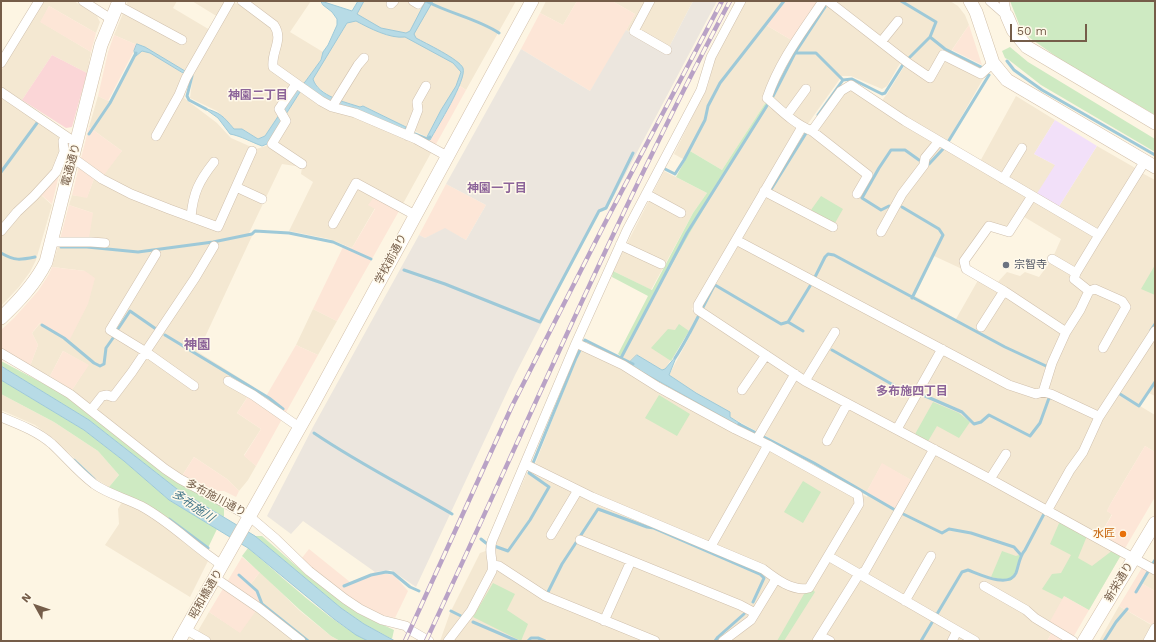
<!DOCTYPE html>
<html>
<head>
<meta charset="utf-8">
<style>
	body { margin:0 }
	#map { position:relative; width:1156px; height:642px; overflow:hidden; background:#fdf5e3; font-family:"Work Sans",sans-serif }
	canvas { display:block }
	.frame { position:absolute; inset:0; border:2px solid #755d49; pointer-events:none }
	.north { position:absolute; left:16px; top:586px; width:40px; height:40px; -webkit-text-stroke:3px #fff9ea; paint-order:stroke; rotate:310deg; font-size:11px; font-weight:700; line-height:16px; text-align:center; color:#755d49 }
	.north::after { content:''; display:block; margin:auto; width:14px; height:18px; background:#755d49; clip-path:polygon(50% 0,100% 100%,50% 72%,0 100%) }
	.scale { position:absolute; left:1010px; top:24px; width:77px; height:18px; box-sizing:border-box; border:2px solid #755d49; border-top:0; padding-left:5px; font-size:12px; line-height:14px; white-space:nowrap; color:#755d49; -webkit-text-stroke:3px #fff9ea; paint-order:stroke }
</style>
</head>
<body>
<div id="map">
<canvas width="1156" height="642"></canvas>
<div class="frame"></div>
<div class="north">N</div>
<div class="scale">50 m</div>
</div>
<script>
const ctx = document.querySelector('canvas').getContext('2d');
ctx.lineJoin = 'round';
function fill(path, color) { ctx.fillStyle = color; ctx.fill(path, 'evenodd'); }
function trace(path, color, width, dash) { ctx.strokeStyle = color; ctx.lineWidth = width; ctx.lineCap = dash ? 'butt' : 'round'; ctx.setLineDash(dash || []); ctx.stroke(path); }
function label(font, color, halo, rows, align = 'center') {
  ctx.font = font + ' "Work Sans","Noto Sans JP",sans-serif'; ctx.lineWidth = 3; ctx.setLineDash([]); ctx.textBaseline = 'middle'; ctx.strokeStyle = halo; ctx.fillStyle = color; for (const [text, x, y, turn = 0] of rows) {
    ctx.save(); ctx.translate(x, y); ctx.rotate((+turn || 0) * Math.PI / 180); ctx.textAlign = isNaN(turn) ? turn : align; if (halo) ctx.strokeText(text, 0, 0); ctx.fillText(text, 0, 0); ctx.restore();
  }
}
const residential = new Path2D(`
	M43,1H74L97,16L100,22L96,33L49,6L41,22L91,52L87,73L52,55L22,100L1,87V71Z
	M128,1H177L173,8L210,30L185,71L145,47L138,44L137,45L114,35Z
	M192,1H226L218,17Z
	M243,1H311L290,32L323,52L321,60L305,82L295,91L265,136L258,139L242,129H234L225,119L217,111L190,98L193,74L232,3L242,4Z
	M364,1H516L466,90L460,86L441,110L427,137L363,106L360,108L332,98L315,85L313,79L323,61L347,23L357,13Z
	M546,1H577L563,25L540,13Z
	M612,1H693L666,53L626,30L635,14Z
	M745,1H785L766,25L793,41L766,102L722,170L690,151L683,159L674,154L708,85L715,57Z
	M826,1H950L958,6L965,15L969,25L949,54L942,50L928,74L907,56L899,65L887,86L882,89L851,76H842L807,125L802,124L771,98L779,77L793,53Z
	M142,51L150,53L170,64L190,79L184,98L217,123L231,138L256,149L266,146L300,92L324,108L350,116L418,143L432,151L399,211L374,197L375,208L352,248L329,239L289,231L313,182L301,174L302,167L282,164L249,233L252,236L198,352L254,387L237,413L261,429L244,455L256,466L248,480L239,491L227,479L194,457L182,476L168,468L72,390L88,365L63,351L50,376L30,366L38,345L32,333L85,271L52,267L60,239L93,213L69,205L72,195L87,197L95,176L122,151L89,127L98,96L111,102L136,56Z
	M946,61L983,79L947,142L880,103L887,94L905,65L930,83Z
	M851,89L977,167L1016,96L1055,120L1034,154L1055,165L1058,208L1097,146L1137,169L1075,270L1053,257L1061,239L1021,215L1009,234L990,229L960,268L934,256L915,296L956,319L981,275L996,284L1007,272L1020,276L1025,272L1039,277L1051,261L1070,275L1071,280L1085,291L1040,389L1036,391L1006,381L741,240L806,133L815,132L845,92Z
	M1,98L38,121L59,138L60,171L40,194L52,205L36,260L30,272L19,287L1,306Z
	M769,105L800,128L692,309L699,315L931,451L913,481L882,464L866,493L809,459L730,417L669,375L691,334L689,331L665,369L662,370L637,355L630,362L622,357L689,233L736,155Z
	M664,171L707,193L693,213L651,290L613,271Z
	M1142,173L1155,180V327L1099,415L1046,389L1066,338L1094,291L1078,278L1080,273Z
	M738,246L939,350L896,427L806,380L702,309Z
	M313,309L337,321L318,355L296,345Z
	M1155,334V396L1149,393L1140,406L1155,415V452L1145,446L1111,503L1107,511L1112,514L1099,537L1050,510L1101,418Z
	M586,342L628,364L867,497L869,494L896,509L935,453L1121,555L1089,610L1065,596L1055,627L1047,641H982L832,555L972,641H440L450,613L480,553L494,548L527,473L532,472L576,359Z
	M943,351L1036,397H1053L1098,418L1047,508L900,429Z
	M1,394L54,422L98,451L119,475L109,487L96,479L54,439L35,425L1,410Z
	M123,500L142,509L209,559L190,597L105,545L119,524L118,509Z
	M1149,570L1155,574V591L1141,583Z
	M260,572L300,611L331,636L340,641H192L209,612L240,632L250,585Z
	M1119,606L1153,626L1155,624V641H1099Z`);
const commercial = new Path2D(`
	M577,1H612L635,14L616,50L590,91L521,49L540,13L563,25Z
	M785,1H820L793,41L766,25Z
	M49,6L96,33L91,52L40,22Z
	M969,25L982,65L952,50Z
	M114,35L137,45L108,101L98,96L108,52Z
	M460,86L466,90L435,146L429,142Z
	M89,127L122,151L104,175L81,158Z
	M79,166L95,176L87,198L72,195Z
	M60,171L52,204L40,194Z
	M446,184L486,205L466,240L445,229L425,238L419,235Z
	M374,197L399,211L337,321L313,309L344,245L352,248L375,209L368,205Z
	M69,205L93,213L89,238L60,239Z
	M52,267L85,271L95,278L88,304L69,341L40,323L32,333L38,345L30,366L1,348V330L14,318L38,291L49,274Z
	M296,345L318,355L285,414L265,398Z
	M63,351L89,365L72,390L50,376Z
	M249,395L282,419L256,466L244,456L261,429L237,413Z
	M1145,446L1155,452V497L1124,550L1099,537L1112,515L1107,511L1111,503Z
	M194,457L227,479L239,491L236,497L224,491H211L182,476Z
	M882,463L913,481L896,509L866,493Z
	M309,549L350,582L375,572L394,575L408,591L395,618L382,615L355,602L321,577L301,559Z
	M242,557L260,572L250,585L257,591L261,604L240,633L209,612Z
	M1143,566L1149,570L1141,583L1155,591V624L1154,626L1119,606Z
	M1064,596L1089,610L1071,641H1047L1055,627L1049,623Z`);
const industrial = new Path2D(`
	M693,1H717L607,209L599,211L515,375L416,587L391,570L375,572L303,521L291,534L267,516L313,427L419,235L425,238L445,228L466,240L486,205L446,184L521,49L590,91L626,30L666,53Z`);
const education = new Path2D(`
	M1055,120L1097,146L1058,208L1036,195L1055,165L1034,154Z`);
const medical = new Path2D(`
	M52,55L87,73L72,127L66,128L22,100Z`);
const green = new Path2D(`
	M1010,1H1155V115L1061,60L1030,38L1021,29Z
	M1010,47L1028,62L1155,139V152L1041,85L1009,60L1005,58L1002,51Z
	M766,102L769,105C715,186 667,270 622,357L618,354L648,296L612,277L613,271L652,290L693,213L707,193L676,177L690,151L722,170Z
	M821,196L843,209L835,223L811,210Z
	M1155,265V295L1141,289Z
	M679,324L689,331L671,361L651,348L668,329L675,330Z
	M1,361L69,397L224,508V517L177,489L89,420L1,366Z
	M1,380L84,430L124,461L169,500L217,529L207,550L171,522L109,487L119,475L98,451L54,422L1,394Z
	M659,395L690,414L677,436L645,418Z
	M933,402L959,413L970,422L959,438L937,426L927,443L914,436Z
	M803,481L821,492L803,523L784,512Z
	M1060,521L1087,536L1078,558L1092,566L1113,550L1121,555L1089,610L1064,596L1062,599L1042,589L1052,574L1061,573L1071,555L1050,544Z
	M255,536H262L309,577L358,613L394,630L392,639L364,624L341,608Z
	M248,548C285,579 326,619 368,641H340L331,636L300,610L242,556Z
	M1002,551L1016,556L1022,554L1015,576L1010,581L991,577Z
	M493,583L515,594L507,610L528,624L521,641L473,617Z
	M812,589L815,592L784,641H777L804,594Z`);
const water = new Path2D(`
	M321,1L352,11L358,1H364L357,14L381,28L406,33L410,31L425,2L433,1L414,34L416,38C425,43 459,59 463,68C467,80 437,127 430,140H428L427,137L441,110L456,86L461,72L453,63L405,37C390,39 369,28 356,21L347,23L313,79C318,96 345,102 360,107L363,106L406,127V130L331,102L306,87L300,92L267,144L262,146C251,142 241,136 230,134L218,118L204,108C221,113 223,116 234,129H242L258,139L265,136L295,91L305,82L321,60L323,52L328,45L337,25V19L332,12L323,5Z
	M137,44L145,47L185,71L183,73L150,53L142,51L136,56H135L134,51Z
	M637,355L662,370L665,369L677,355L669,375L696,393L730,412V417L741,424L742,426L741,427L628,364Z
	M1,366L89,420L177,489L255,536L341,608L364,624L395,641H368L356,635L334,619L248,548L169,500L124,461L84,430L1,380Z`);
const stream = new Path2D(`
	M428,2C451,14 478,19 499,33
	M930,37L945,49L981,67
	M795,53H816L843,80
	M1007,61L1014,70L1042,90L1155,155
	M192,76L187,96L189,100L206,109
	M772,98L795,53L825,7
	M818,115L843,80L852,79L882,94L885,93L904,63L930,37L936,22L901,1
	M89,134L110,103L136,53
	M415,134L427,139L430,137
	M948,142L989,75
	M929,164L943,149
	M665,169L675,174L684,160L705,120L708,106L720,83L784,1
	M1,172L37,123
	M770,191L808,130
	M889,206L881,210L862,198L879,168L891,150H905L919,160
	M902,207L939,229L943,235L912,298
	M61,247H87L138,252L213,242L252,234L255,231L289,233L333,242L371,259
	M1,253C15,261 20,260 35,257
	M404,270L445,284L540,322L599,211L606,208L633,153
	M815,277L825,257L828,254L834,255L1005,347L1046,366
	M715,285L781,324L788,322L803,331
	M788,322L810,286
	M42,325L64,338L94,363L100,366L104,364L106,348L113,338
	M118,329L130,311L156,329
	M1151,330L1155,324
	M165,335L269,398L283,409
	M832,350L909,394
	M621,358L687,233L768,104
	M675,358C690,335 701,310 714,286
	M1120,394L1139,406L1155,382
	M923,395L962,412L974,424L981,422L989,415L1030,436L1040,423L1049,398H1052
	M739,424L814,463L895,510L942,533L949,529L971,533L1014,547L1021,555
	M314,433C358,463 406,487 452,514
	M74,460L94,479
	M169,519L208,548
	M481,539L486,543L508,551L530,520L549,487L529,473L576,358L585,340L633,364
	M239,575L257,591L262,604L308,641
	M344,586L371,575L386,572L393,573L410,587L419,591
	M548,592L562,564L598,509L647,527L654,528L760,574L764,578L753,602
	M1136,592L1155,560
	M451,611L461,616
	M473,622L517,641
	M528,641L531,638H538L545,641
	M715,641L718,637L744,614
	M921,641L962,572L968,570C979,574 1009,589 1016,573C1019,565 1019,557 1025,550L1045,512
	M1104,641L1116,622L1127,609`);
const street = new Path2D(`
	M83,1L111,19
	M242,1L274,25C284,40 271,51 273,67L321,101L332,107L355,113L416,139L447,156
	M413,1L418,4L420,1
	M650,1L634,31L667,50
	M823,1C802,32 779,62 767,98C781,110 794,124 812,131L868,175L857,194
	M828,1L908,63L930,78L943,55L981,74L993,63
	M990,1L1007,16
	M1004,1L1007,16
	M391,4L394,1
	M117,5L182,40
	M881,42L898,21
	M1,63L39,1
	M296,84L279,109L286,121L272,144L302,164
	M1,92L70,139
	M332,107L358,65L364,58
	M787,115L806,89
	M802,127L698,305V310L805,381L990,479L1155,570
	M812,131L841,91L851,85L905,121L1099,235L1145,161
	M156,136L179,95L186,78L230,1
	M408,136L418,110L417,102L426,86
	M73,158L102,179L131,194L169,209L218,227L252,151
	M1003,179L1022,148
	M236,187L262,199
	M764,191L833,227
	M646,194L681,213
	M1032,196L1009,232L989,226L964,261L966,269L1004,291L1066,332
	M191,217C193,193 199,181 214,162
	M333,224L356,183L415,215
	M1,231L17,212L34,196L56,172L64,152L63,141L66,136
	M881,232L902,194L924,165L925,158L939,141
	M736,240L1009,385L1036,394L1043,392L1051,394L1096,415
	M51,242H91L105,243
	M620,245L661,264
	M156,254L110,330L146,352L194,386
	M1052,259L1076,273
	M1089,291L1095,289L1122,301L1126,307L1103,348
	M981,327L1004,291
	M1,353L70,394L165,469L180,479L249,516L276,539L309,571L345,599L360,609L382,620L406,626L410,630L429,641
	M228,381L253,395L299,427
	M805,381L835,332
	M742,390L766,355
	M1043,392L1052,363L1066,332L1080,310L1089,291L1074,279L1076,273L1099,235
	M91,410L102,396L107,395L113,397L132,372L195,278L214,246
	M1,417C18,424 37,431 52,444C66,457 78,472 94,484C108,494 125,498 141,506C171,522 194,547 222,565
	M897,429L942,349
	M757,439L795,374
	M827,441L847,404
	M525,464L592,497L763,569C776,579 793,592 809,588L859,504L858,495L768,445L735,429L658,387L623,365L576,343
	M990,479L1006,454
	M1047,511L1070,470L1083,452L1099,417L1155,331
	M551,535L578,490
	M580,540L740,605L755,613
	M711,546L768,445
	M828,556L975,641
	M493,565L499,566L545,596L655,641
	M215,578L259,608L301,641
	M984,586L1026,610L1035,618L1073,641
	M905,601L931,556
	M604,621L631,561
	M185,629L206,641
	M820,636L830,641
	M448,641L471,611L492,571C494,560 488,553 492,541L576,343L627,230L701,90L711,57L741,1
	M723,641L751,620L776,579
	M817,641L859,574L865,571L934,449
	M952,641L957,631
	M1148,641L1155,628`);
const secondary = new Path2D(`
	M970,1L976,12L993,63L1007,80L1155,167
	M1007,16L1013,30L1027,47L1155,123
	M1,318C19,301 35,284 46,262L101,45L119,1
	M179,641L314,402L532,1
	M1084,641L1155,523`);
const rail = new Path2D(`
	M405,641L512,406L605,223L722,1
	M426,641C526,427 619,209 730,1`);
const markers = [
	[1006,265,4,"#6b7280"],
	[1123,534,4,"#e8710a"]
];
const streetNames = [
	["電通通り",71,165,-75],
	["学校前通り",391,259,-62],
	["多布施川通り",216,498,28],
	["新栄通り",1119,582,-59],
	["昭和橋通り",206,594,-60]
];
const worshipNames = [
	["宗智寺",1014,265]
];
const foodNames = [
	["水匠",1115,534]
];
const neighbourhoodNames = [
	["神園二丁目",258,95],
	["神園一丁目",497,188],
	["多布施四丁目",912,391]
];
const waterNames = [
	["多布施川",193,506,34]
];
const quarterNames = [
	["神園",197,345]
];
fill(residential, '#f4e8d2');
fill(commercial, '#fde6d7');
fill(industrial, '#ece6de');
fill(education, '#f2e0f9');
fill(medical, '#fbd6d7');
fill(green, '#ceeac2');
fill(water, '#b7dbe6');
trace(water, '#9ec9d8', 1);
trace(stream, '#9ec9d8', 3);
trace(street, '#d0c0ad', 10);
trace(secondary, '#d3c0aa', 14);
trace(street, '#fff', 9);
trace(secondary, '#fff', 13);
trace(rail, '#b9a2c6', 4.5);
trace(rail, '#fff9ea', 3, [9]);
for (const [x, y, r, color] of markers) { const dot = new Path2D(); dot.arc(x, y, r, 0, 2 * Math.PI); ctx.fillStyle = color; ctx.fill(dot); trace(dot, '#fff9ea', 1.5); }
label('11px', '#755d49', '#fff9ea', streetNames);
label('11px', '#5b616d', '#fff9ea', worshipNames, 'left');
label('11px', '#c56008', '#fff9ea', foodNames, 'right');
label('bold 12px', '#8c6499', '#fff9ea', neighbourhoodNames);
label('italic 12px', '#427689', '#fff9ea', waterNames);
label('bold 13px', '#8c6499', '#fff9ea', quarterNames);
</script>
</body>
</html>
